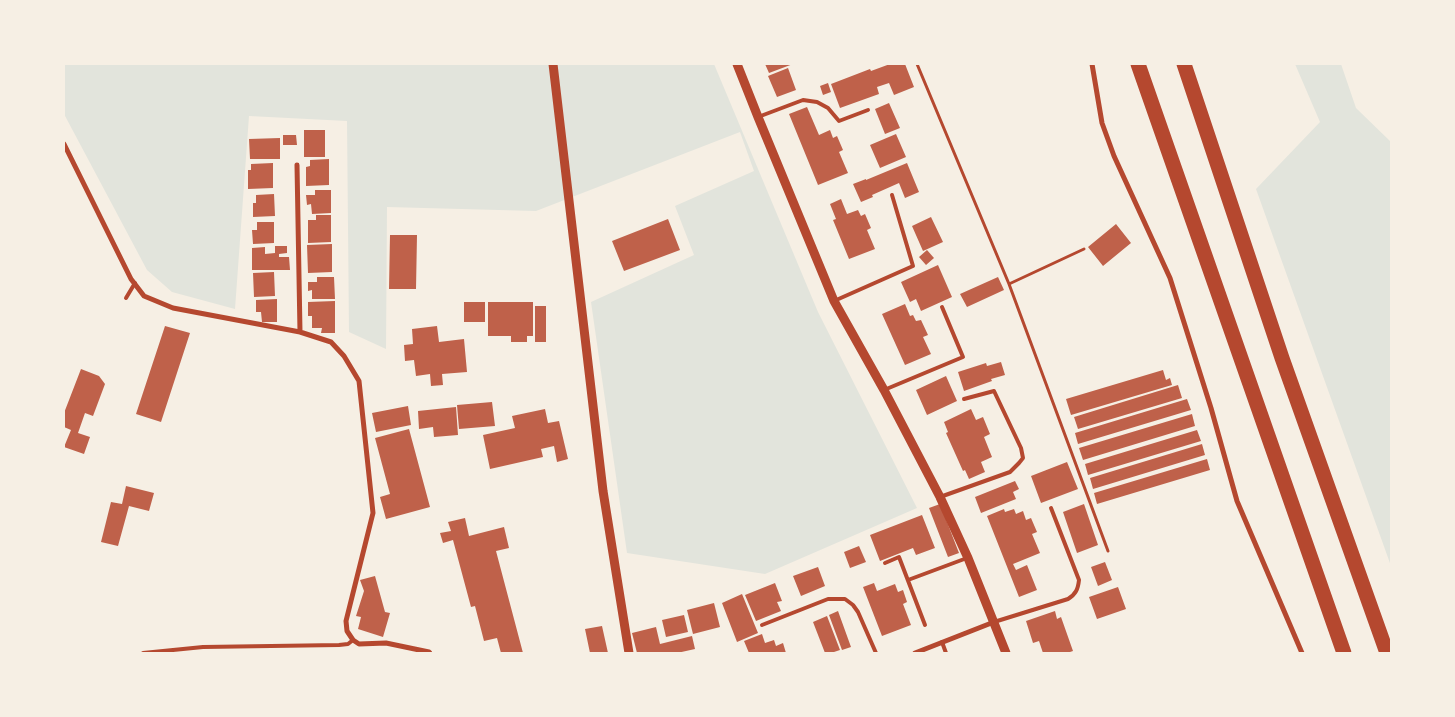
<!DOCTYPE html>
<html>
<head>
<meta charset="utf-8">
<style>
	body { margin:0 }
	#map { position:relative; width:1455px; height:717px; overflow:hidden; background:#f6efe4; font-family:"Zilla Slab",serif }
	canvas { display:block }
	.frame { position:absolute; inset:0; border:65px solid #f6efe4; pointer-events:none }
</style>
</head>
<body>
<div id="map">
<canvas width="1455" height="717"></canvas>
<div class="frame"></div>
</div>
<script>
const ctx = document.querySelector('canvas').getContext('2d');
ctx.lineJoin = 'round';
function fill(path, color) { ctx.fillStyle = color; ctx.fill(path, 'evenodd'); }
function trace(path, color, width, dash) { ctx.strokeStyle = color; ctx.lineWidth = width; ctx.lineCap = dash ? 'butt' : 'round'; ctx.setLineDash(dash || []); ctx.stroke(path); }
const green = new Path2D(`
	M64,64H714L818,312L917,508L765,574L627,553L591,302L694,255L675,206L754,171L740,132L536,211L387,207L386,349L349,332L347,121L249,116L235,309L172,292L147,270L64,114Z
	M1295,64H1341L1356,108L1391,142V566L1256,189L1320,122Z`);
const building = new Path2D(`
	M765,64H793L769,73Z
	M890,64H905L914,87L894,95L889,83L877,87L879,94L840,108L831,84L870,69L871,71Z
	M788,68L796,90L777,97L768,76Z
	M828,83L831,92L823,95L820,86Z
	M889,103L900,128L885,134L875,109Z
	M807,107L819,135L830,130L833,138L837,136L843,150L839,152L848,173L818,185L789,114Z
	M304,130H325V157H304Z
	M896,134L906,157L880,168L870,145Z
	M283,135H296L297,145H283Z
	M280,138V159H250L249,139Z
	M329,159V185L306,186V167L310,166V160Z
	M273,163V188L248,189V170H251V164Z
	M907,163L919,192L905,198L899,183L872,195L873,197L861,202L853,184L866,179V180Z
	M315,190H331V213L312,214L311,204L307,205L306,195H315Z
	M274,194L275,216L253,217V203H256V195Z
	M841,199L847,214L858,210L861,216L865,214L871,228L867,230L875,249L849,259L833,220L836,219L830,204Z
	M316,215H331V242L308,243V220H316Z
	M931,217L943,242L923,251L912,226Z
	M668,219L680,250L624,271L612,241Z
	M257,222H274V243L253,244L252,230H257Z
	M1116,224L1131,243L1103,266L1088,247Z
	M390,235H417L416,289H389Z
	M332,244V272L308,273L307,245Z
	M275,246H287V253L279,254V257H289L290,270H252V248L265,247V254L275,253Z
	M927,250L934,258L926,265L919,257Z
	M938,265L952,297L921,311L916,299L910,302L901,282Z
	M274,272L275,296L254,297L253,273Z
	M317,277H334L335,299H312V290L308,291V282H317Z
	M998,277L1004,290L967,307L960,294Z
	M277,299V322H262L261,312H256V300Z
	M335,301V333H321L322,328H312V316H308V302Z
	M464,302H485V322H464Z
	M488,302H533V336H527V342H511V336H488Z
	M905,304L910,316L913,315L916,321L921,320L928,335L923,337L931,354L905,365L882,314Z
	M535,306H546V342H535Z
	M165,326L190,333L161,422L136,414Z
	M437,326L439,342L464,339L467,372L442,374L443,385L431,386L430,374L416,376L414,360L405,361L404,345L413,344L412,329Z
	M1001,362L1005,375L991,379L992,381L964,391L958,372L986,363L987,366Z
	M81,369L99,376L105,384L93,416L85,413L78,433L90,437L84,454L64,447L71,430L64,427V413Z
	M1163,370L1166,380L1170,378L1172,385L1071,415L1066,399Z
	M946,376L957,401L927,415L916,390Z
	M1178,385L1182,398L1078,429L1074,417Z
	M1187,399L1191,410L1078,444L1075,433Z
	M492,402L495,426L459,429L457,405Z
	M408,406L411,425L376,432L372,413Z
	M456,407L458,435L434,437L433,427L419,429L418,411Z
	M545,409L548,423L559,421L568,459L557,462L554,446L541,449L543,457L490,469L483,435L515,428L512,416Z
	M971,409L976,420L983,417L990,434L984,437L992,457L981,462L985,472L969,479L965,470L963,471L946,433L948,432L944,422Z
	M1192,414L1195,426L1083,460L1079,448Z
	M409,429L430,507L386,519L380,497L390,494L375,438Z
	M1197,430L1201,441L1088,475L1085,464Z
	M1202,444L1205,455L1093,489L1090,478Z
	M1207,459L1210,470L1097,504L1094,493Z
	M1067,462L1078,489L1041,503L1031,476Z
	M1015,481L1019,489L1013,492L1016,499L981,513L975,497Z
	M126,486L154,493L149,511L129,506L118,546L101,542L111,502L122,504Z
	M940,504L959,553L948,557L929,508Z
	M1084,504L1098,545L1077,553L1063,512Z
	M1004,509L1005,512L1014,509L1016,514L1023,511L1026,520L1031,518L1037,532L1032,534L1040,553L1013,564L1016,570L1027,565L1037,590L1019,597L987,516Z
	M922,515L935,548L916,555L913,548L880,561L870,535Z
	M465,518L469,536L504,527L509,548L496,551L523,653H501L497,638L484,641L475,606L471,607L453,540L443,543L440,533L451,531L448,522Z
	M859,546L866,562L850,568L844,552Z
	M1105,562L1112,580L1098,586L1091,567Z
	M818,567L825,586L801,596L793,576Z
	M375,576L385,612L390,613L383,637L358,629L361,617L356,616L364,591L360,580Z
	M775,583L782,601L777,602L781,611L756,621L745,595Z
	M874,583L877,591L895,584L898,592L903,590L907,602L903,604L911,625L882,636L863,587Z
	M1118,587L1126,609L1097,619L1089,597Z
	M742,594L758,633L737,642L722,603Z
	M714,603L720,627L693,634L687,610Z
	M838,611L851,647L842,650L829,615Z
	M1055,611L1057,619L1061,617L1073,651L1067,653H1043L1039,641L1033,643L1026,621Z
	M684,615L688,632L666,637L662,620Z
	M827,616L840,650L831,653H825L813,622Z
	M602,626L608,653H590L585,629Z
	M656,627L660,644L692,636L695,649L677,653H637L632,633Z
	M762,634L765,643L774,640L776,646L783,643L786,653H749L744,641Z`);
const path = new Path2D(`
	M917,64L1009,284L1108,551
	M1009,284L1084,249`);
const service = new Path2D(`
	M758,117L803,100L817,102L828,108L839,121L868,110
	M126,298L135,283
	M834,301L913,266L892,195
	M884,390L963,357L942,307
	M940,497L1010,472L1019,463L1023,458L1021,448L994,391L964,399
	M885,563L899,557L925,625
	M908,580L967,558
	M994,622L1068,599C1076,594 1078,589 1079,580L1051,508
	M762,625L828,599H845L853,605L858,612L876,653
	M942,642L946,653
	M143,653L203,647L339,645L348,644L353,640`);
const minor = new Path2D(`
	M1092,64L1102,123L1114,156L1170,278L1211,408L1237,501L1302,653
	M64,144L131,279L144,296L173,308L300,332L331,342L344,356L359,381L373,513L346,621L347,631L353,640L359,644L386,643L429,652L430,653
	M297,165L300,332
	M915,653L994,622`);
const tertiary = new Path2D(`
	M553,64L603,491L629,653
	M737,64L758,117L834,301L884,390L940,497L968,558L1006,653`);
const motorway = new Path2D(`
	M1138,64L1344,653
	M1184,64L1282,358L1387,653`);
fill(green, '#e2e4dc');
fill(building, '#bf614a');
trace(path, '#b5482f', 3);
trace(service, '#b5482f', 4);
trace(minor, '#b5482f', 5);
trace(tertiary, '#b5482f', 9);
trace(motorway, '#b5482f', 15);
</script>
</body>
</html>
